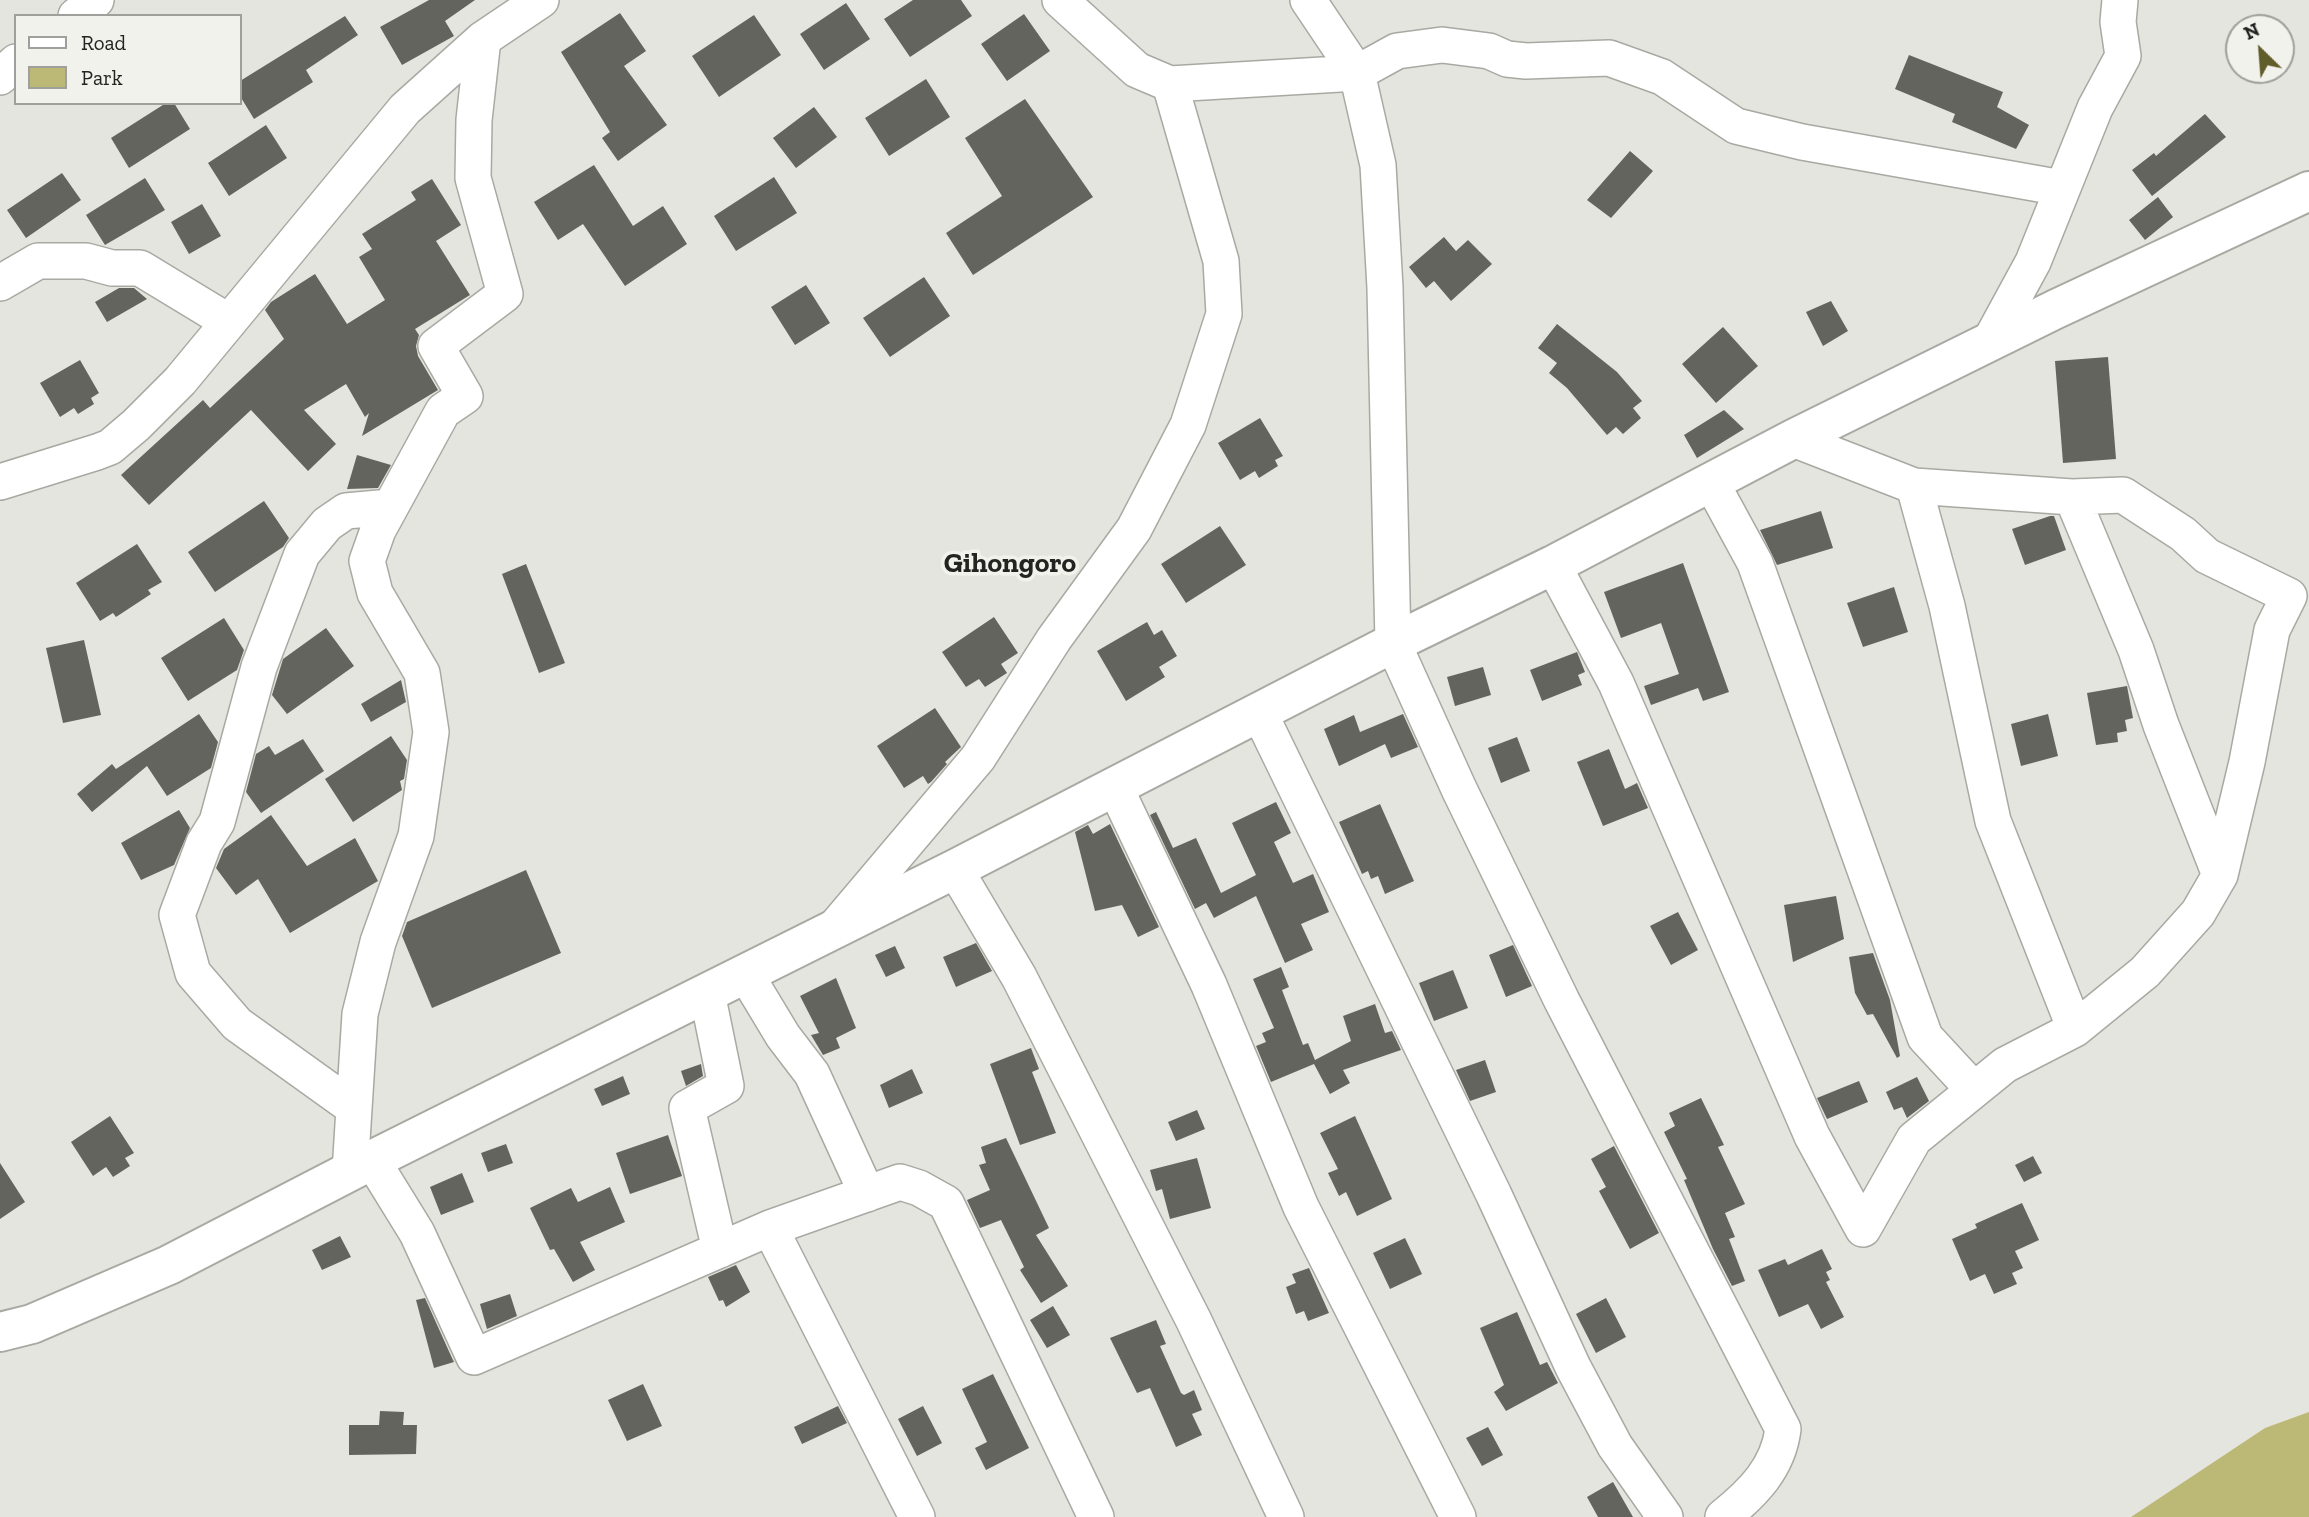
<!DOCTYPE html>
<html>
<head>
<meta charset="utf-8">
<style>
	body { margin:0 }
	#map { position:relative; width:2309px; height:1517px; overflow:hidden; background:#e5e5df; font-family:"Zilla Slab",serif }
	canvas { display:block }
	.legend { position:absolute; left:14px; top:14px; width:228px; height:91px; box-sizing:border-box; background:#f2f2ec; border:2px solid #9f9f9b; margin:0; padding:9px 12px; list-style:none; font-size:21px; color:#232321 }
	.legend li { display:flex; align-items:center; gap:14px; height:35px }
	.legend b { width:35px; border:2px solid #9f9f9b }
	.north { position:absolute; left:2225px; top:14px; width:70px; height:70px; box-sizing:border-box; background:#f2f2ec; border:2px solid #9f9f9b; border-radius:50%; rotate:335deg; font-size:19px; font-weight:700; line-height:28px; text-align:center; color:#232321 }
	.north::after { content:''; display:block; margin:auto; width:24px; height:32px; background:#615d2a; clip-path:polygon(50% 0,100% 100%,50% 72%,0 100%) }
</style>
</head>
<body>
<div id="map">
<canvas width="2309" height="1517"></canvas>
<ul class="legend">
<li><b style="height:9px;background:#fff"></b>Road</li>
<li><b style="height:19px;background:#bcb876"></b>Park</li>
</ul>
<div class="north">N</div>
</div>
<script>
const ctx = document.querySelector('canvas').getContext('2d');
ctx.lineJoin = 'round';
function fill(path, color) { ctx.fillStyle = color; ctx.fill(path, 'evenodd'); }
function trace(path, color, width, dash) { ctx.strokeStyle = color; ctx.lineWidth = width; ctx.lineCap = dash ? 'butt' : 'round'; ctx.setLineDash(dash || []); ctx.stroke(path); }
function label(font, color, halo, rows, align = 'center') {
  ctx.font = font + ' "Zilla Slab",serif'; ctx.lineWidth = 7; ctx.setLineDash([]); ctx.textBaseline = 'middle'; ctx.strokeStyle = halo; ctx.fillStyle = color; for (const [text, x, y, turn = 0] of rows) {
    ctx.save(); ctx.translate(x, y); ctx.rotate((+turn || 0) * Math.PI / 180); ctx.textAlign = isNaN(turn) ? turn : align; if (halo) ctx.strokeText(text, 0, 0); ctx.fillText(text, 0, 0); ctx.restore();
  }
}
const green = new Path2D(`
	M2309,1412V1517H2131L2265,1428Z`);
const building = new Path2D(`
	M429,0H475L445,21L454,36L402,65L380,27Z
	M913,0H961L972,16L910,57L884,19Z
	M846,3L870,39L824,70L800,34Z
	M620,13L646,51L624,66L667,125L618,161L602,138L610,132L561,52Z
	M1024,14L1050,51L1007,81L981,44Z
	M754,15L781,55L719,97L692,56Z
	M345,16L358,35L306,70L313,82L254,119L240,96V81Z
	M1909,55L2003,92L1997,107L2029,125L2016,149L1952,122L1955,114L1895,89Z
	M926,79L950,117L889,156L865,118Z
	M1025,99L1093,197L973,275L946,233L1002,196L965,138Z
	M166,103H174L190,129L129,168L111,138Z
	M814,107L837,137L796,168L773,138Z
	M2205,114L2226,137L2152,196L2132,170L2154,153L2156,156Z
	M266,125L287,158L229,196L208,163Z
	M1630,151L1653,171L1611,218L1587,200Z
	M594,165L633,226L663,206L687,244L625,286L583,224L558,240L534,202Z
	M62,173L81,200L26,238L7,210Z
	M774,177L797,213L736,251L714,216Z
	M145,178L165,210L105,245L86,215Z
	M432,179L461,225L436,241L470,295L415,329L419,335L416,346L418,356L438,390L362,436L369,413L365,417L346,384L304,410L336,444L308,471L251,410L149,505L121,475L203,400L210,408L284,339L265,310L271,302L315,274L347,324L385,300L359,257L372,249L362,234L416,200L411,192Z
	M2158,197L2173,217L2145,240L2129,220Z
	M202,204L221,236L189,254L171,222Z
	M1444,237L1456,251L1468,240L1492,264L1451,301L1434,281L1426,288L1409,267Z
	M924,277L950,316L890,357L863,318Z
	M806,285L830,323L795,345L771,307Z
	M119,288H134L147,299L107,322L95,302Z
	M1831,301L1848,331L1823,346L1806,312Z
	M1557,324L1617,372L1642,401L1633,408L1641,418L1623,434L1616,427L1607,435L1567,388L1549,373L1557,363L1538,348Z
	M1723,327L1758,366L1716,403L1682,364Z
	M2108,357L2116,459L2063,463L2055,361Z
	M80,360L99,393L91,398L94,404L78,414L74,408L60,417L40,383Z
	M1724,410L1744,429L1697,458L1684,435Z
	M1260,418L1283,456L1275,460L1278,466L1259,478L1255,471L1240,480L1218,443Z
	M357,455L391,465L378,488L347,489Z
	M264,501L289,538L283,547L215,592L188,552Z
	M1821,511L1833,548L1777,565L1760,530Z
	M2050,516H2054L2066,550L2025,565L2012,529Z
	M1220,526L1246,565L1186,603L1161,564Z
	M137,544L162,582L148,590L151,594L116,617L113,613L100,621L76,583Z
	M1683,563L1729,692L1703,701L1698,688L1651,705L1644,686L1679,674L1661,623L1621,638L1604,592Z
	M526,564L565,663L539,673L502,574Z
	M1894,587L1908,632L1863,647L1847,603Z
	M994,617L1018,653L1001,664L1007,673L985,687L979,679L966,687L942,652Z
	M224,618L244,650L237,670L188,701L161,658Z
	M1147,622L1154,635L1162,630L1177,656L1159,667L1165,677L1126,701L1097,651Z
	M326,628L354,666L287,714L272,695L283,659Z
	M84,640L101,715L63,723L46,648Z
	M1577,652L1585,672L1578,675L1582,685L1542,701L1530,670Z
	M1483,667L1491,695L1455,706L1447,677Z
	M401,680L406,702L371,722L361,704Z
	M2127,686L2133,718L2125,720L2127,731L2117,733L2118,742L2096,745L2087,693Z
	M935,708L961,747L945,762L947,764L931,782L928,784L923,776L904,788L877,746Z
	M199,714L218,742L211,768L167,796L147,766L92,812L77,794L112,764L116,769Z
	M1403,714L1418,747L1391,758L1385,744L1339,766L1324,729L1354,715L1360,732Z
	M2048,714L2058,756L2021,766L2011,724Z
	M391,736L407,760L404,779L400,781L402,790L353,822L325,779Z
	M1517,737L1530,771L1501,783L1488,748Z
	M303,739L324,771L261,813L246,792L256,754L269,746L275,755Z
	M1609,749L1625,789L1637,783L1648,808L1603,826L1577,762Z
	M1276,802L1291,833L1274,842L1293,883L1313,874L1329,912L1301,924L1313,950L1285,963L1256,896L1214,918L1206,903L1195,909L1150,815L1156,812L1173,848L1196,838L1221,893L1256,875L1232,823Z
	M1380,804L1414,881L1385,894L1378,876L1371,879L1368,871L1362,874L1339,822Z
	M179,810L190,828L174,865L141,880L121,843Z
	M271,815L307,866L355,838L378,881L290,933L258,879L236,895L216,868L224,849Z
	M1110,824L1159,927L1138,937L1122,905L1095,911L1075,832L1088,825L1093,834Z
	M526,870L561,953L432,1008L402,936L407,922Z
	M1836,896L1844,939L1793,962L1784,905Z
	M1678,912L1698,950L1671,965L1650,926Z
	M976,943L992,971L956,987L943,957Z
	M1513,945L1532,986L1506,997L1489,955Z
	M895,946L905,968L886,977L875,955Z
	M1873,953L1890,1000L1900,1056L1897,1058L1873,1014L1867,1015L1855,993L1849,957Z
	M1281,967L1289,987L1282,990L1303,1045L1308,1043L1315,1060L1351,1041L1343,1016L1375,1004L1385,1033L1392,1031L1401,1050L1343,1070L1350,1083L1330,1094L1314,1064L1271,1082L1256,1046L1266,1042L1262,1033L1274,1028L1253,979Z
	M1453,970L1468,1008L1434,1021L1419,983Z
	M836,978L856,1028L836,1038L840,1048L823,1055L811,1035L819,1033L800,996Z
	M1031,1048L1039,1069L1032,1072L1056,1133L1020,1145L990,1064Z
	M1485,1060L1496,1092L1470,1101L1456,1070Z
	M701,1064L703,1076L686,1086L681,1071Z
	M912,1069L923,1093L889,1108L880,1085Z
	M623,1076L630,1094L602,1106L594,1089Z
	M1917,1077L1929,1101L1907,1118L1902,1107L1894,1110L1886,1092Z
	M1859,1081L1868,1102L1827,1119L1817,1098Z
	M1701,1098L1724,1145L1718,1147L1745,1204L1725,1213L1735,1237L1729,1239L1745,1281L1732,1286L1713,1249L1684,1180L1687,1179L1664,1132L1675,1126L1669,1113Z
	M1197,1110L1205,1129L1176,1141L1168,1122Z
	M110,1116L134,1153L125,1158L130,1166L113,1177L106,1167L93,1176L71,1142Z
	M1355,1116L1392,1199L1357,1216L1346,1192L1339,1196L1328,1173L1338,1169L1320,1133Z
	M668,1135L682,1176L630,1194L616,1153Z
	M1006,1138L1049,1228L1036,1235L1068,1286L1041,1303L1020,1270L1024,1267L1001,1220L980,1228L967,1200L990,1190L979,1165L986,1163L981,1147Z
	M506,1144L513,1163L488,1172L481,1153Z
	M1614,1146L1659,1233L1630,1249L1599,1191L1606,1187L1591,1159Z
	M2033,1156L2042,1173L2024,1182L2015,1165Z
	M1197,1158L1211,1208L1170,1219L1162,1189L1156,1191L1150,1170Z
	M0,1163L25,1202L0,1219Z
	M462,1173L474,1202L441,1215L430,1187Z
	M610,1187L625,1222L580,1242L595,1270L573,1282L554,1249L550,1250L530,1208L571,1188L578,1202Z
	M2022,1203L2039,1240L2015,1251L2023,1268L2012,1273L2017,1284L1994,1294L1985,1274L1970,1281L1952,1239L1977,1228L1975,1224Z
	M340,1236L351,1257L322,1270L312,1250Z
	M1405,1238L1422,1274L1390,1289L1373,1253Z
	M1822,1249L1832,1269L1826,1272L1830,1280L1826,1282L1844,1317L1821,1329L1808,1304L1779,1317L1758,1270L1785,1259L1788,1265Z
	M736,1265L750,1292L726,1307L723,1300L719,1301L708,1277Z
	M1309,1268L1329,1313L1308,1321L1304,1311L1296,1314L1286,1287L1296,1283L1292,1274Z
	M510,1294L517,1316L487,1329L480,1304Z
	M425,1298L452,1358L454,1362L434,1368L416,1300Z
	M1606,1298L1626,1337L1596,1353L1576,1314Z
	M1053,1306L1070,1335L1047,1348L1030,1320Z
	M1517,1312L1540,1365L1547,1362L1558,1383L1506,1411L1494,1392L1504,1385L1480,1328Z
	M1156,1320L1166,1344L1160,1346L1181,1393L1184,1395L1194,1390L1202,1410L1192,1414L1202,1435L1176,1447L1150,1388L1137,1393L1110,1338Z
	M993,1374L1029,1448L986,1470L975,1448L987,1442L962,1389Z
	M643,1384L662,1426L627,1441L608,1400Z
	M838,1406L847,1423L802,1444L794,1427Z
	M923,1406L942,1443L917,1456L898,1419Z
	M380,1411L404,1412L403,1425H417L416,1454L349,1455V1425H379Z
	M1488,1427L1503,1455L1482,1466L1466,1438Z
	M1613,1482L1633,1517H1598L1587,1497Z`);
const minor = new Path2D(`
	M1060,0L1137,70L1170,84L1357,73L1397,51L1442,45L1489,51L1507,59L1526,61L1609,58L1662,77L1736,126L1802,142L2062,188
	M1308,0L1357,73L1378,165L1385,288L1393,643L1459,789L1562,1001L1783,1429C1778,1468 1753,1493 1723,1517
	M76,16L96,0
	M0,77L16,62
	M0,283L38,261H86L112,268H140L229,322
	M1990,341L2033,262L2095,108L2123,56L2118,22L2120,0
	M1793,439L1914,486L2072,497L2123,495L2183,534L2207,556L2289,596L2272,630L2247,762L2220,875L2198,913L2145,972L2075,1029L2005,1065L1914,1139L1863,1229
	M0,482L97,452L110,447L136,425L180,381L405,109L483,39L541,0
	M1712,484L1755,563L1925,1037L1974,1090
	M1914,486L1947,606L1993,821L2075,1029
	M2072,497L2136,650L2161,725L2220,875
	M1553,565L1616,683L1812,1136L1863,1229
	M1259,712L1494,1195L1573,1367L1615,1446L1665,1517
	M1115,787L1209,985L1301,1207L1458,1517
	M955,869L1019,977L1194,1321L1286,1517
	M836,926L978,758L1054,639L1134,529L1188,425L1224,314L1221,261L1170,84
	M745,973L783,1036L812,1074L867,1194
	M707,993L726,1086L687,1108L720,1250
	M354,1108L237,1024L193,973L177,915L204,843L217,822L259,667L302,554L327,524L346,511L390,507
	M372,1160L417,1233L474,1357L770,1228L917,1517
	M350,1172L360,1014L378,942L416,836L431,732L422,673L375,593L367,561L378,530L443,411L465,396L436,346L505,294L473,178L474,120L483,39
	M770,1228L900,1182L919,1188L946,1203L1096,1517`);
const major = new Path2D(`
	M0,1332L32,1324L169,1265L372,1160L955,869L1393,643L1553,565L1793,439L2056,309L2309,191`);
const quarterNames = [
	["Gihongoro",1010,564]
];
fill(green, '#bcb876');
fill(building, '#64645f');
trace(minor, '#a9a9a3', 38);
trace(major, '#a9a9a3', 42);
trace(minor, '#fff', 35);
trace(major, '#fff', 38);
label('bold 28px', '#232321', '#f2f2ec', quarterNames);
</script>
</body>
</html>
